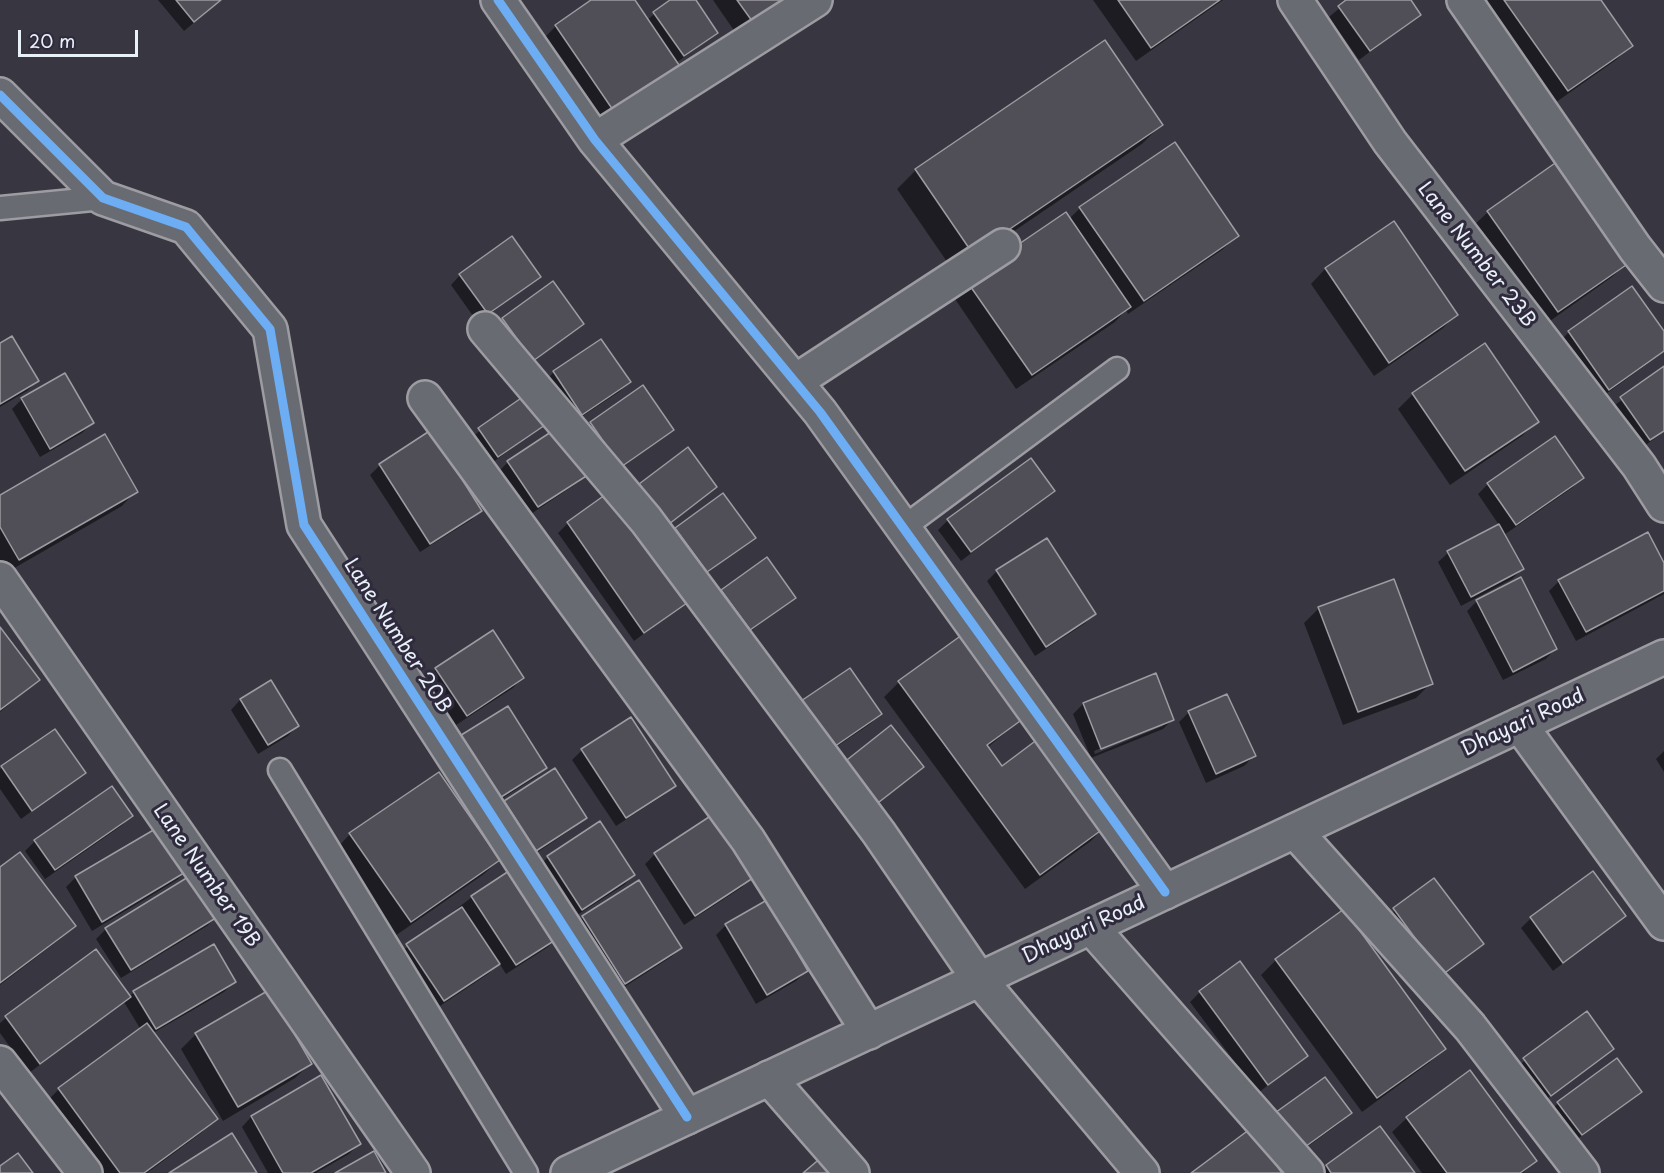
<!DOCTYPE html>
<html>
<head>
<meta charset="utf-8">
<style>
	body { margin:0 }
	#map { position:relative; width:1664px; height:1173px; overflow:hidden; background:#383640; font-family:"Playpen Sans",sans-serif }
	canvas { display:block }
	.scale { position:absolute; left:18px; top:30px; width:120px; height:27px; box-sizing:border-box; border:3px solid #e8f1f8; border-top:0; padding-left:8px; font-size:18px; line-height:21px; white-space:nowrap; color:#e8f1f8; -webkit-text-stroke:4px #2f2a3d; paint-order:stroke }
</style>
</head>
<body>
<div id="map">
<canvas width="1664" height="1173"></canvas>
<div class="scale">20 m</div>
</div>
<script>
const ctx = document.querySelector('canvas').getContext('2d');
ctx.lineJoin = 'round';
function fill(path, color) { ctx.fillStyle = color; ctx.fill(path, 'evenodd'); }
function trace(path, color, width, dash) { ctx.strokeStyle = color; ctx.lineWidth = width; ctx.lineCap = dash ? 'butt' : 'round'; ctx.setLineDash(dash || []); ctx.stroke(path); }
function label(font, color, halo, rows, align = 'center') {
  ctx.font = font + ' "Playpen Sans",sans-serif'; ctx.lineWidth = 6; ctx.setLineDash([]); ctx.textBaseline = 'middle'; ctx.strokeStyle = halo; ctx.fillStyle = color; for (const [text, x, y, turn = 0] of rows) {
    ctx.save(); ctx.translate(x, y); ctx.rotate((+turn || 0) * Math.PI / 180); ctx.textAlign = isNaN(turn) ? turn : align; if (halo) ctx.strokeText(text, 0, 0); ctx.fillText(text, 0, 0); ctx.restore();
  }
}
const shadow = new Path2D(`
	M158,0H221L184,31Z
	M594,0H633L647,20L672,0H694L717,33L676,63L663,79L598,124L541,41L556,26Z
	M713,0H809L744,45Z
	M1093,0H1223L1136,61Z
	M1349,0H1409L1419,15L1359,60L1329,17Z
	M1488,0H1599L1631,45L1616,60L1552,105L1483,5Z
	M1104,42L1161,125L1142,144L954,272L897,189L916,170Z
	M1080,208L1237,236L1222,250L1128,314L1126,310L1115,322L1016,389L953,296L1069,219Z
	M1488,212L1627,263L1612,277L1543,326L1473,226Z
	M1394,223L1456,315L1442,329L1374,376L1311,284L1325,269Z
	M460,275L539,277L478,323L451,285Z
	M503,319L582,324L523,370L494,329Z
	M1569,332L1664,333V352L1599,399L1559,342Z
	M601,341L629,382L619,392L572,423L544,382L554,372Z
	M0,344L37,381L27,391L0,407Z
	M1664,368V432L1640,449L1611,408Z
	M1413,394L1537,421L1522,436L1450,485L1398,409Z
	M527,396L546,423L488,466L469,439Z
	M22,399L92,423L82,433L40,457L12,409Z
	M591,423L672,430L611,476L581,433Z
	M508,462L589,473L579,482L528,516L498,472Z
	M380,465L480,511L471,520L420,552L370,475Z
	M1582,478L1572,488L1504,535L1522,569L1512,579L1461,606L1438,562L1448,553L1499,525L1478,494L1488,484Z
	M640,485L715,487L659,532L630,495Z
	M136,491L122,506L4,574L0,567V496Z
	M1053,491L961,561L938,530L948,520Z
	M568,523L685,603L634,641L558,533Z
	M676,529L754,537L697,581L666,539Z
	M1664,566V594L1576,641L1549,591L1559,581Z
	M997,571L1094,614L1084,624L1035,656L987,581Z
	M722,591L794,598L740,639L713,601Z
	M1477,601L1555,649L1546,659L1503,680L1467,611Z
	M1319,608L1431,683L1416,698L1343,725L1304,623Z
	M0,629L38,680L0,712Z
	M436,669L522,678L513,688L456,725L427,679Z
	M1155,675L1173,719L1163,729L1091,758L1073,714L1083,704ZM1163,723V726L1095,754L1094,751Z
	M899,682L1025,716L987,748L1002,768L1105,826L1091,841L1025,889L884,697Z
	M1226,696L1254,756L1244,766L1206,783L1179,722L1189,712Z
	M240,700L297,726L288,736L258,754L231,710Z
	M880,714L870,724L817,760L786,716Z
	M54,731L84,773L21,819L0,789V769Z
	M459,739L546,767L536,777L487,808Z
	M582,750L674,786L664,795L616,826L572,760Z
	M1664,751V772L1656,759Z
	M554,770L585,817L575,827L526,860L495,812L505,802Z
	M131,816L121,826L45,879L25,851L35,841Z
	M350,834L499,860L484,874L395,936L336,849Z
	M655,854L751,878L741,888L684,925L645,864Z
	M548,857L634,875L624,885L571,919L538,867Z
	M0,868L74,926L59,940L0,985Z
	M515,869L558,937L548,947L506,974L499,963L488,974L434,1010L397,955L472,897Z
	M187,870L177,880L92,931L66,887L76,877Z
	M1434,880L1482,944L1431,984L1384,919Z
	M1344,911L1444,1049L1429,1063L1362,1112L1261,975L1276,960Z
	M217,916L207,926L121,978L96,939L106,929Z
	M1624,916L1553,971L1521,928L1531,918Z
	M583,917L681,948L671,957L615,993L573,927Z
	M726,925L806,971L796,981L756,1004L716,935Z
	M95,951L129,997L134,992L234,982L224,992L153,1033L216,1119L201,1133L147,1173H95L44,1104L59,1089L141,1030L124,1002L29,1073L0,1033V1023L6,1018Z
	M1200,992L1306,1055L1258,1093L1190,1002Z
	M1586,1013L1612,1049L1540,1104L1514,1069Z
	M196,1034L310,1064L295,1078L223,1121L181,1049Z
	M320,1077L359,1144L349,1154L316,1173H268L242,1127L251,1117Z
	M1640,1091L1571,1144L1549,1113L1558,1103Z
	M1350,1113L1340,1123L1288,1161L1273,1116Z
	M1407,1118L1535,1161L1523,1173H1422L1392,1132Z
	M1380,1128L1413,1173H1320L1326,1167Z`);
const building = new Path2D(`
	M176,0H221L194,22Z
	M591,0H635L679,65L613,110L555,25Z
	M670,0H696L718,33L684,56L653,12Z
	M737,0H805L760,32Z
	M1118,0H1220L1151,48Z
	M1346,0H1411L1421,15L1370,51L1338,6Z
	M1504,0H1601L1633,46L1568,91Z
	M1105,40L1163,125L973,254L915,169Z
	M1175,142L1239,236L1144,301L1079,207Z
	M1558,161L1629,263L1558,312L1487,211Z
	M1066,212L1131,307L1032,375L966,280Z
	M1394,221L1458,315L1389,363L1325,268Z
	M512,236L541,277L488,314L459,274Z
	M553,281L584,324L533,361L502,318Z
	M1632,286L1664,331V351L1609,390L1568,331Z
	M12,336L39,381L0,404V343Z
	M601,339L631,382L582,415L553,371Z
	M1485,343L1539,422L1465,471L1412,393Z
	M1664,366V431L1650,440L1620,397Z
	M65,373L94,423L50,449L21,398Z
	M643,385L674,430L621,467L590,422Z
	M527,394L548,423L498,457L478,428Z
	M560,426L591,473L538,507L507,461Z
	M431,430L482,511L430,544L379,464Z
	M105,434L138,492L19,560L0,527V495Z
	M1555,436L1584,478L1516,525L1487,483Z
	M688,447L717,487L669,524L639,484Z
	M1031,458L1055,491L971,552L947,519Z
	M609,492L687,603L644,633L567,522Z
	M723,493L756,538L707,572L675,528Z
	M1499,524L1524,569L1471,597L1447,551Z
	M1648,532L1664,563V591L1586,632L1558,580Z
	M1047,538L1096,614L1046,647L996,570Z
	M767,557L796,598L750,630L721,590Z
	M1521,577L1557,649L1513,672L1476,600Z
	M1394,579L1433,684L1358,712L1318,607Z
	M0,627L40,680L0,710Z
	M493,630L524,678L467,716L435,668Z
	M966,632L1027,716L987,745L1002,766L1042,736L1107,826L1040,875L898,681Z
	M850,668L882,714L828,751L795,705Z
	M1156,673L1174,720L1101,749L1083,703Z
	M271,680L299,726L268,745L240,699Z
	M1227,694L1256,756L1216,774L1188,711Z
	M508,706L547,768L498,799L458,737Z
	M631,717L676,786L626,818L581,749Z
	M891,725L924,767L865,813L833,771Z
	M55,729L86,773L32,811L1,766Z
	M555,768L587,818L536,851L504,801Z
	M439,772L500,860L411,922L349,833Z
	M112,786L133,816L55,870L34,840Z
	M712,815L753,878L695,916L654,853Z
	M600,821L635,875L582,910L547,856Z
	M162,825L189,870L102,922L75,876Z
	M20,852L76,926L0,983V867Z
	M515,867L560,937L516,965L471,896Z
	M1593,871L1626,916L1563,963L1530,917Z
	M193,874L219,916L131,970L105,928Z
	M1434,878L1484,944L1442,975L1393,908Z
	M639,880L682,948L625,984L582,916Z
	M767,900L808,971L767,995L725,924Z
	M462,907L500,964L444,1001L406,944Z
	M1344,909L1446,1049L1377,1098L1275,959Z
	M214,944L236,982L156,1029L133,991Z
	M96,949L131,997L40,1064L5,1016Z
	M1240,961L1308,1056L1268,1085L1199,991Z
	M269,990L312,1064L238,1107L195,1033Z
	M1587,1011L1614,1049L1551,1096L1523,1058Z
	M147,1023L218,1119L144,1173H120L58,1088Z
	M1617,1058L1642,1092L1582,1135L1557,1102Z
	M1470,1070L1537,1161L1520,1173H1447L1406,1117Z
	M321,1075L361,1144L311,1173H283L251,1116Z
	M1325,1077L1352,1113L1298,1152L1272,1115Z
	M1380,1126L1415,1173H1331L1326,1165Z
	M1250,1129L1282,1173H1191Z
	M232,1133L257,1173H169Z
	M374,1151L386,1173H335Z
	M18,1153L33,1173H0V1166Z
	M823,1156L837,1173H803Z`);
const lane = new Path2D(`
	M0,208L103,198
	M904,527L1117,369
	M280,770L526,1173`);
const street = new Path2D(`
	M498,0L595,140L820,412L1165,892
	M1295,0L1390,142L1639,466L1664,505
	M1464,0L1635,248L1664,285
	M0,95L103,198L186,227L270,329L304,525L687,1117
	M595,140L815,0
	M485,329L646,520L879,833L979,979L1142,1173
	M796,381L1003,246
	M425,398L748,840L869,1032
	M0,579L413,1173
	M1520,725L1664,923
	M1295,831L1470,1027L1582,1173
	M1091,927L1307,1173
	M0,1063L85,1173
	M769,1078L852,1173`);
const secondary = new Path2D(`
	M568,1173L1664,657`);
const cycleway = new Path2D(`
	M498,0L595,140L820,412L1165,892
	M0,95L103,198L186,227L270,329L304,525L687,1117`);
const streetNames = [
	["Lane Number 23B",1476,255,52],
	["Lane Number 20B",397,636,57],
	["Dhayari Road",1523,723,-25],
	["Lane Number 19B",206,876,55],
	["Dhayari Road",1084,930,-25]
];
fill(shadow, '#0007');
fill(building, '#504f57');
trace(building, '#9c9ca2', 1.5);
trace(lane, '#9c9ca2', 27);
trace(street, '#9c9ca2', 38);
trace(secondary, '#9c9ca2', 38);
trace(lane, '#696b72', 22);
trace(street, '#696b72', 33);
trace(secondary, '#696b72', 33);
trace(cycleway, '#6dadf4', 9);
label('20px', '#e8f1f8', '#2f2a3d', streetNames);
</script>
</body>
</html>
